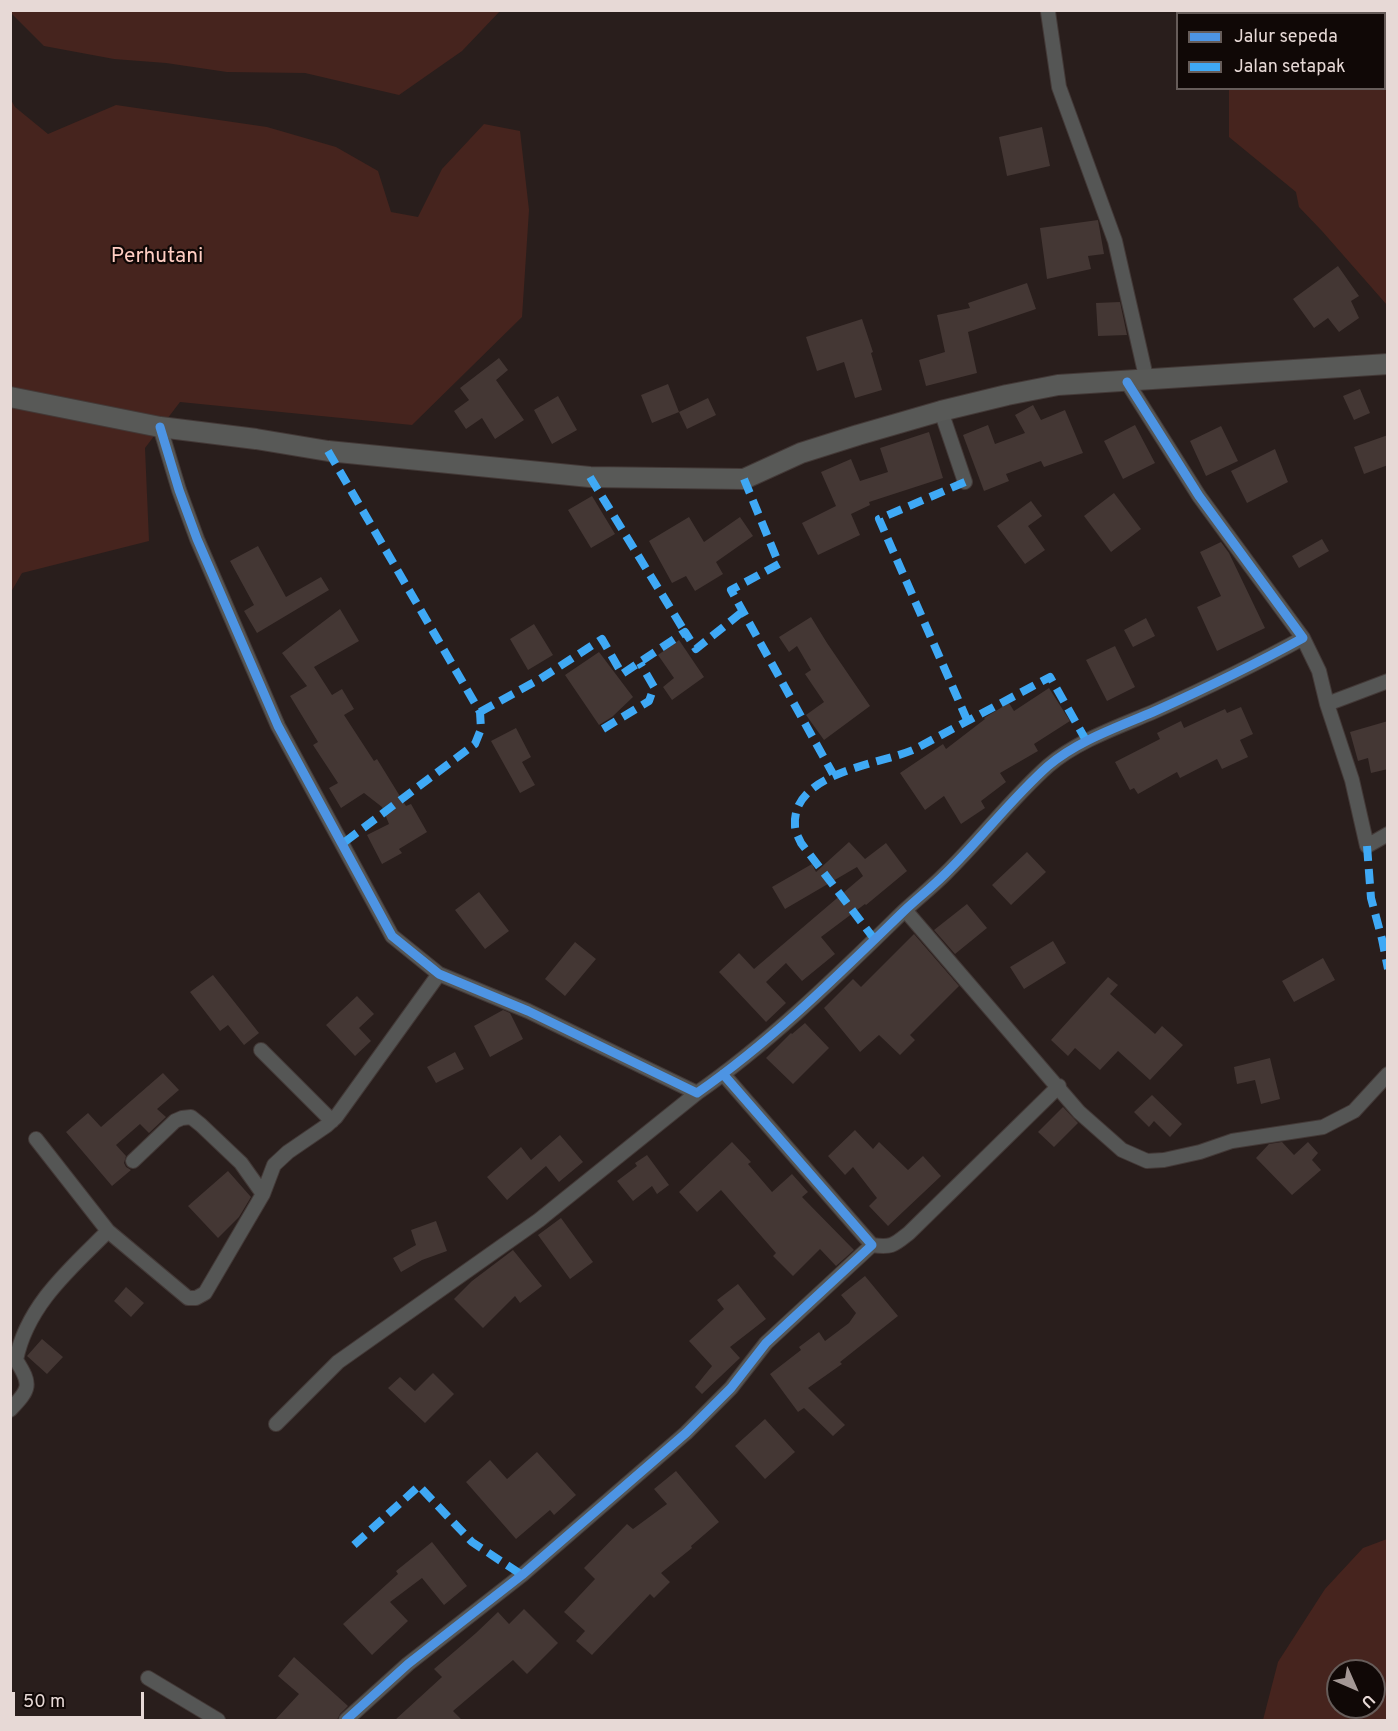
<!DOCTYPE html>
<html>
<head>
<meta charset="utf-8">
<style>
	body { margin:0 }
	#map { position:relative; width:1398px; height:1731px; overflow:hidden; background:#291e1c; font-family:Overpass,sans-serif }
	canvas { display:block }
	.frame { position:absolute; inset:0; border:12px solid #e7d9d6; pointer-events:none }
	.legend { position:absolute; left:1176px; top:12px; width:210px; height:78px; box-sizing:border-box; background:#100806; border:2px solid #665c59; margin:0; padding:8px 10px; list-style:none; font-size:18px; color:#e7d9d6 }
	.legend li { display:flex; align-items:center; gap:12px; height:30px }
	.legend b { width:30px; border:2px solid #665c59 }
	.north { position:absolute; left:1326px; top:1659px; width:60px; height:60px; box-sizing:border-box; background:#100806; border:2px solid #665c59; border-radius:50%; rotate:135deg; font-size:16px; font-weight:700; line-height:24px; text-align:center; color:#e7d9d6 }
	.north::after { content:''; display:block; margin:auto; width:21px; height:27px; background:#a49895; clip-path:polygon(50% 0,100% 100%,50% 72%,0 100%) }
	.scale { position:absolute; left:12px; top:1692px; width:132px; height:27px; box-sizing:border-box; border:3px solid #e7d9d6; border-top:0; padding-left:8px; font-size:18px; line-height:21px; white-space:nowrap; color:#e7d9d6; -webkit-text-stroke:4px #100806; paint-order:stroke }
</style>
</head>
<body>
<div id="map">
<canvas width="1398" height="1731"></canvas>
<div class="frame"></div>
<ul class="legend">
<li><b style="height:8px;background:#4d94e3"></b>Jalur sepeda</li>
<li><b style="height:8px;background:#3fa9f5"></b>Jalan setapak</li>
</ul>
<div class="north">U</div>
<div class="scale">50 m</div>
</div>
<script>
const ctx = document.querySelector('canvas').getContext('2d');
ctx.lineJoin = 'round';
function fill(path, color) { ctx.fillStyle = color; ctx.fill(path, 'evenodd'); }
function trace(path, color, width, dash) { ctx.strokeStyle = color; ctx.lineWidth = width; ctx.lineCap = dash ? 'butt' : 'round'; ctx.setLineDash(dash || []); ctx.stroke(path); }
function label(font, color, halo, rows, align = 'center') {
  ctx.font = font + ' Overpass,sans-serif'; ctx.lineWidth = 4.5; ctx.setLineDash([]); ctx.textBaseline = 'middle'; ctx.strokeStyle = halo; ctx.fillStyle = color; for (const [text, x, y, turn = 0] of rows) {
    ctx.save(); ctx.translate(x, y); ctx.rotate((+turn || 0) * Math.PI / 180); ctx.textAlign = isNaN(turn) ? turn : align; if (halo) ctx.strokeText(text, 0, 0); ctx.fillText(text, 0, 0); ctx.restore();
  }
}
const green = new Path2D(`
	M10,11L11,10L500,11L462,51L399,95L305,73L227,72L166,63L114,59L44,46L11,13Z
	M1229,11H1387V305L1322,231L1299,207L1296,192L1229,137V89L1384,88V14H1229Z
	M11,100L15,107L48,134L116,105L267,127L336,147L378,171L391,212L418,217L442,169L484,124L520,131L529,210L522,317L412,425L180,402L145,448L149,541L22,573L11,592Z
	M1387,1539V1720H1263L1278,1662L1325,1589L1363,1548ZM1338,1671H1374V1707H1338Z`);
const building = new Path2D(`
	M1042,127L1050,166L1007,176L999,137Z
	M1098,220L1104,254L1088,256L1091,269L1047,279L1040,228Z
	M1338,266L1359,296L1351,301L1359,318L1339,332L1328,318L1314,328L1293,299Z
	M1027,283L1036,309L968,332L977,373L926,386L919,360L945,352L937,315L970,308L968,303Z
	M1120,302L1127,335L1098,336L1096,303Z
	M862,319L873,352L871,353L882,390L855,398L844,362L817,371L806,337Z
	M499,358L508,370L496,380L524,420L495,439L482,418L466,429L454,411L469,400L460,388Z
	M668,384L679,412L652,423L641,395Z
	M1360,389L1370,413L1354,420L1343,396Z
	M558,396L577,430L552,444L534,410Z
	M708,398L716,415L687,429L679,412Z
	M1033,405L1041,420L1065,410L1083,453L1044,467L1041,461L1006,474L1009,481L984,491L963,435L988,425L995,444L1025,433L1015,415Z
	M1135,425L1155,463L1123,479L1104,441Z
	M1221,426L1238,461L1206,476L1190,441Z
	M929,432L943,478L869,502L870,505L851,514L860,535L818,555L802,523L836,506L821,472L851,459L860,481L888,472L880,448Z
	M1388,435V465L1364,474L1354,447Z
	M1275,449L1288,482L1247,503L1231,471Z
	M1114,493L1141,529L1111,552L1084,516Z
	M592,496L615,534L591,548L568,510Z
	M1031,501L1042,516L1028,526L1045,550L1025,564L997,526Z
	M689,517L704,542L740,517L753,536L716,562L723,574L695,591L686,576L672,583L649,541Z
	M1322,539L1329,551L1299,568L1292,556Z
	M1221,542L1229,553L1265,628L1217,651L1197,607L1221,596L1200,552Z
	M258,546L286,597L321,577L329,590L257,633L244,611L254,605L230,561Z
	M340,609L359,641L314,667L332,695L342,689L354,709L344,715L374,761L377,759L406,806L411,804L427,832L399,849L402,853L382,864L367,835L389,824L382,807L364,793L341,808L329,788L338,783L313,745L318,742L290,696L307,686L282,653Z
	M811,617L827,643L870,706L824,740L806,715L824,702L805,674L811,670L797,646L789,652L779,637Z
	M1146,618L1155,636L1133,647L1124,630Z
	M534,624L553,655L528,670L510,639Z
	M679,640L704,677L672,700L663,687L674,678L658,655Z
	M1115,646L1135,687L1107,701L1086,660Z
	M599,652L633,697L612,717L599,725L565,675Z
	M1049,688L1070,721L1034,744L1038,751L1000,773L1006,782L981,801L985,808L961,824L944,796L925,810L900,773L943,744L946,749L985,719L984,718L1009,703L1014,711Z
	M1241,707L1253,734L1240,740L1248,757L1222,769L1217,759L1180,778L1177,772L1138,794L1134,788L1130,790L1115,762L1160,739L1157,733L1181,721L1184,728L1225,709L1227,713Z
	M1388,721V769L1371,773L1368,758L1358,761L1350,732Z
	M516,728L531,757L522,762L535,785L520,793L491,741Z
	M849,842L865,859L886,843L907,871L866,905L865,904L821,937L835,954L802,981L786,963L766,982L786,1003L766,1022L719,972L739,953L754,969L863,876L857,867L785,909L772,887L812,864L816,872Z
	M1027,852L1046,872L1011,905L992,885Z
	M479,892L509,931L485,949L455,910Z
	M967,904L987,928L955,954L934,930Z
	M914,934L959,986L910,1035L915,1040L900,1055L879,1035L860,1052L824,1008L853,979L861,987Z
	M1053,941L1066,963L1024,989L1010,967Z
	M575,942L596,959L565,996L545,979Z
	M1323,958L1335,980L1294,1002L1282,981Z
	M213,975L259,1033L244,1045L228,1025L220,1031L190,992Z
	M1108,977L1118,985L1110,994L1155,1034L1162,1026L1183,1045L1150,1080L1118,1051L1100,1070L1075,1048L1068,1056L1051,1040Z
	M357,996L374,1014L359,1028L371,1041L355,1056L326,1025Z
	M503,1010L510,1013L523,1039L490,1057L474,1026Z
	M805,1023L829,1048L793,1084L766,1058L791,1033L792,1034Z
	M455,1052L464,1069L436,1083L427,1067Z
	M1270,1058L1280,1099L1261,1104L1255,1080L1237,1084L1234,1067Z
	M163,1073L179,1090L157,1109L166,1117L149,1133L140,1124L116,1145L126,1156L124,1163L126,1167L131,1170L112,1186L66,1132L88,1113L101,1127Z
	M1152,1095L1182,1124L1170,1137L1154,1121L1149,1127L1134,1112Z
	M1063,1107L1078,1123L1054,1147L1038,1132Z
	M855,1130L873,1149L879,1142L908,1170L923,1156L941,1176L888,1226L869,1206L877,1198L853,1167L845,1175L828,1156Z
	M560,1135L583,1162L559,1182L546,1166L507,1200L487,1177L521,1147L531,1160Z
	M732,1142L751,1162L748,1164L772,1192L792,1174L808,1192L802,1197L854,1250L836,1266L820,1249L793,1276L773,1256L776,1253L721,1190L697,1212L679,1192Z
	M1282,1142L1294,1155L1308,1142L1318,1153L1312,1160L1321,1170L1292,1195L1256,1158L1269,1144Z
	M647,1155L669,1185L657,1194L652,1186L633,1201L617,1181L637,1166L635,1163Z
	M228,1171L251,1197L239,1217L218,1238L188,1206Z
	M561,1218L593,1262L570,1279L538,1235Z
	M436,1221L447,1251L422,1260L401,1272L393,1258L416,1245L411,1230Z
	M513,1250L542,1286L520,1303L515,1296L483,1328L454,1299L472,1281Z
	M865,1276L898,1316L840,1362L842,1364L808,1388L845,1425L833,1436L804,1408L798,1412L770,1374L801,1350L799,1347L819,1332L825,1341L849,1323L856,1313L841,1295Z
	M738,1284L766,1319L730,1347L740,1358L702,1394L695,1387L712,1366L689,1341L724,1309L717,1300Z
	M126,1287L144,1303L131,1317L114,1301Z
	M42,1339L63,1357L47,1374L27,1356Z
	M433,1373L454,1394L425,1423L388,1388L400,1377L415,1391Z
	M765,1419L795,1452L765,1479L735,1446Z
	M537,1452L576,1495L554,1515L550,1510L516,1539L466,1482L490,1460L507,1479Z
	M676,1471L719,1522L691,1546L692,1548L661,1573L670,1582L654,1598L650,1594L592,1655L576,1641L585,1631L564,1612L595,1579L584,1568L627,1524L633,1529L667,1504L654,1489Z
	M432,1542L467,1586L444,1605L422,1578L390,1602L408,1621L372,1655L343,1624L398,1574L396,1571Z
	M524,1609L558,1643L527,1674L513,1660L453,1711L462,1720H395L442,1677L434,1669L476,1633L498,1612L509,1624Z
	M294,1657L348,1706L340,1714L337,1720H275L299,1694L278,1676Z`);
const street = new Path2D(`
	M1048,12L1059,87L1115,241L1147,381
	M941,411L965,482
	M160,427L179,490L197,539L278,726L392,936L439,974L528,1011L697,1093C773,1040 838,975 904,911C918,898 932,887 945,874C981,839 1011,799 1048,766C1077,741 1118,727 1153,712C1204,689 1254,665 1303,638L1199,496L1127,382
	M1303,638L1319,671L1327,704L1352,780L1367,846L1388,834
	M1327,704L1388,681
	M905,910L1079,1112L1122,1150L1147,1161L1164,1160L1200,1152L1232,1141L1323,1127L1354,1111L1388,1074
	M261,1050L332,1121
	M36,1139L108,1231
	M133,1161L175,1121L182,1118L191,1117L201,1125L241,1163L263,1194
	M872,1245C892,1248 894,1245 909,1233L1059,1086
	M10,1410C30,1389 32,1385 16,1360C27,1305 70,1269 108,1231L188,1298H196L205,1293L263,1194L274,1165L288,1152L326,1126L336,1117L439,974
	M276,1424L338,1362L539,1220L697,1093
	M148,1678L218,1720
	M346,1720L408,1664L522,1575L686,1433L731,1388L766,1343L872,1245L723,1074`);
const secondary = new Path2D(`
	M10,397L160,427L256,439L328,451L590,477L744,479L801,453L858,435L941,411L1007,395L1058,385L1388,364`);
const quiet = new Path2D(`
	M328,451L480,712L481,729L475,744L342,844
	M590,477L685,632
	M744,479L779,564L731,590L833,774
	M965,482L879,519L968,722
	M480,712L540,679L602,639L622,674L685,632L696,649L742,612
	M603,729L649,701L654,687L640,663
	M1367,846L1371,898L1382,939L1388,969
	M875,940L801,843C799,838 795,832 795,826C791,773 877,765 913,750L1050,677L1087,742
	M354,1545L419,1486L472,1542L522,1575`);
const cycleway = new Path2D(`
	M160,427L179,490L197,539L278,726L392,936L439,974L528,1011L697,1093C773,1040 838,975 904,911C918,898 932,887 945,874C981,839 1011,799 1048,766C1077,741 1118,727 1153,712C1204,689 1254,665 1303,638L1199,496L1127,382
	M346,1720L408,1664L522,1575L686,1433L731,1388L766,1343L872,1245L723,1074`);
const parkNames = [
	["Perhutani",157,258]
];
fill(green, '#46241e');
fill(building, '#443734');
trace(street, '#433937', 16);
trace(secondary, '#433937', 22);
trace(street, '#555655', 14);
trace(secondary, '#585957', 20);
trace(quiet, '#3fa9f5', 8, [15, 8]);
trace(cycleway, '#4d94e3', 9);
label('21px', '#ffcec3', '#100806', parkNames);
</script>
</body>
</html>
